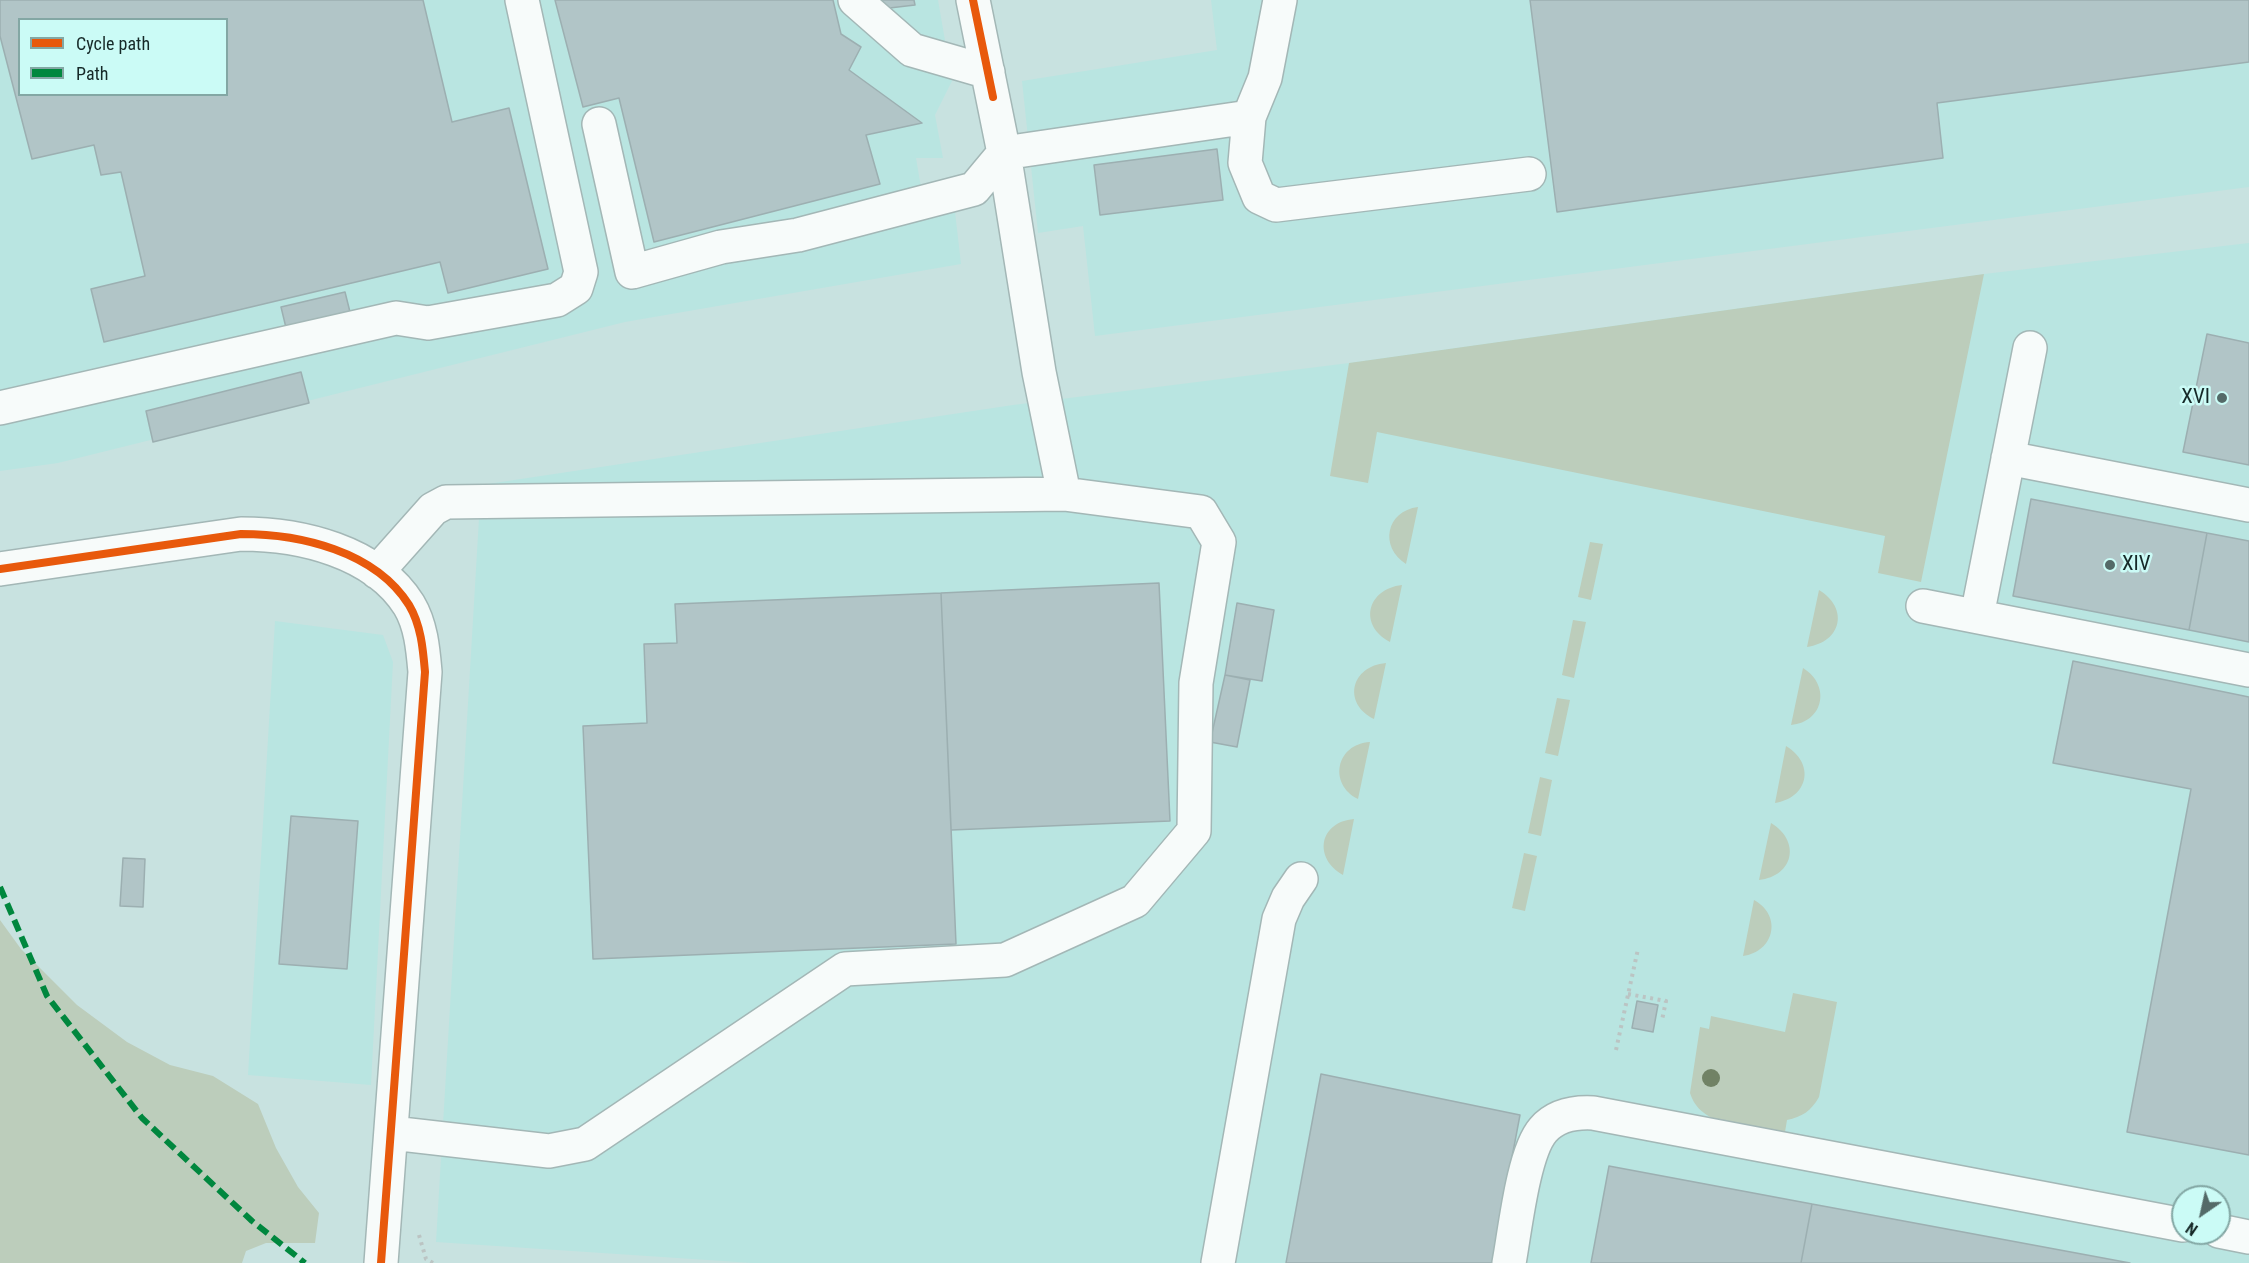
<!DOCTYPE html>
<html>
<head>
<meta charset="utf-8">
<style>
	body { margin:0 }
	#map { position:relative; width:2249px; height:1263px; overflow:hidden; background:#c8e2e0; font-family:"Roboto Condensed",sans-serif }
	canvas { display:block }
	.legend { position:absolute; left:18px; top:18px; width:210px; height:78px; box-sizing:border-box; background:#cbfbf6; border:2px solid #83a7a4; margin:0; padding:8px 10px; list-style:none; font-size:18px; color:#162928 }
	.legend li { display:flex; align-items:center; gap:12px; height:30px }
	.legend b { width:30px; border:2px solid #83a7a4 }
	.north { position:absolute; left:2171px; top:1185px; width:60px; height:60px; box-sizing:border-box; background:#cbfbf6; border:2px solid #83a7a4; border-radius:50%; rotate:214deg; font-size:16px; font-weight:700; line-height:24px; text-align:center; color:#162928 }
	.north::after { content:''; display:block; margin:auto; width:21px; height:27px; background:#546a68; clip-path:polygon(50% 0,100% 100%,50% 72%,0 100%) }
</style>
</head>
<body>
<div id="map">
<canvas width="2249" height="1263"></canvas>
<ul class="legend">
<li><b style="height:8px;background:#e8590c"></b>Cycle path</li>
<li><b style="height:8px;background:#00873e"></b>Path</li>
</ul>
<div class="north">N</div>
</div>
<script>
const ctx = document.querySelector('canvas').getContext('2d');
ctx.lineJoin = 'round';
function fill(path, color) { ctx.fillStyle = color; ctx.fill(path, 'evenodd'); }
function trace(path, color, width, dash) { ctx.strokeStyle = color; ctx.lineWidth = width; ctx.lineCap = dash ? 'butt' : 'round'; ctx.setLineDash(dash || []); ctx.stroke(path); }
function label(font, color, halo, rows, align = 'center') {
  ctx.font = font + ' "Roboto Condensed",sans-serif'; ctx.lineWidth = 5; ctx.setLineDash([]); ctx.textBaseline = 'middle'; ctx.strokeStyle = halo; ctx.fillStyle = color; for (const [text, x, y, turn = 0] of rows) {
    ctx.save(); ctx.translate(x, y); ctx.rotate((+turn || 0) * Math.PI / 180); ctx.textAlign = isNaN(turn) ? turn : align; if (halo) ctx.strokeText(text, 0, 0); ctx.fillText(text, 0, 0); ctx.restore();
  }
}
const built = new Path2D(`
	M0,0H938L952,81L935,115L943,158H916L926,217L955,212L961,264L625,322L58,463L0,471ZM20,20H226V94H20Z
	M1211,0H2249V187L1095,336L1083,226L1038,233L1022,81L1217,50Z
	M2249,243V1263H753L436,1242L481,485L1013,405L1349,363L1984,274ZM2183,1197H2219V1233H2183Z
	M275,621L383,635L393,662L371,1085L248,1075Z`);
const green = new Path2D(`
	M1984,274L1921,582L1878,573L1885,536L1377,432L1368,483L1330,476L1349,363Z
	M1418,507L1406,564C1379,547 1386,511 1418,507Z
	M1590,542L1603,544L1591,600L1578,597Z
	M1402,585L1390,642C1358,625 1367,589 1402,585Z
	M1819,590C1849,608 1842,642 1807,647Z
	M1573,620L1586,622L1574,678L1562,675Z
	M1386,663L1374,719C1342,703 1351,666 1386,663Z
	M1803,668C1831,685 1824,722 1791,725Z
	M1557,698L1570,700L1558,756L1545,753Z
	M1370,742L1358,799C1328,784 1336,744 1370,742Z
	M1786,746C1816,764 1808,798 1775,803Z
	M1540,777L1552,780L1541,836L1528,833Z
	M1354,819L1343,875C1313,858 1319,822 1354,819Z
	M1771,823C1801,841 1794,876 1759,880Z
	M1524,853L1537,856L1525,911L1512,908Z
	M1754,900C1783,916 1774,952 1743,956Z
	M0,920L21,949L77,1005L127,1042L170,1065L213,1076L258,1104L276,1148L298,1187L319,1213L315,1243H266L246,1251L242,1263H0Z
	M1793,993L1837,1002L1819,1097C1811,1111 1802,1117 1787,1120L1785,1132L1714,1119C1702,1113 1694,1106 1690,1093L1700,1027L1709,1029L1711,1016L1785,1032Z`);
const building = new Path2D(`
	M0,0H423L452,122L509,108L548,269L448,293L440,262L104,342L91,289L145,276L121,172L101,175L94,145L32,159L0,36ZM20,20H226V94H20Z
	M555,0H833L841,34L861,47L849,70L922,123L866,135L880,184L654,242L619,98L583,107Z
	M880,0H914L915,5L881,9Z
	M1530,0H2249V62L1937,103L1943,158L1557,212Z
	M1217,149L1223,200L1100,215L1094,165Z
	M345,292L352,320L288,336L281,307Z
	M2207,334L2249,343V465L2183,452Z
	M301,372L309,403L153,442L146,411Z
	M2031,499L2207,533L2189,630L2013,596Z
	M2207,533L2249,541V642L2189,630Z
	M1159,583L1170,821L951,830L941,593Z
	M941,593L956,944L593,959L583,726L647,723L644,644L677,643L675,604Z
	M1237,603L1274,610L1262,681L1225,675Z
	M2073,661L2249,697V1155L2127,1132L2191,789L2053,763Z
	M1225,675L1250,680L1237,747L1210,742Z
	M291,816L358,821L347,969L279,964Z
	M123,858L145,859L143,907L120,906Z
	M1637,1001L1658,1005L1653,1032L1632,1028Z
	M1321,1074L1520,1115L1492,1263H1286Z
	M1609,1166L1812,1204L1801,1263H1591Z
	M1812,1204L1866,1214L2130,1263H1801Z`);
const path = new Path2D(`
	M1628,994L1666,1001L1662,1020
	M1616,1050L1638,949
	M419,1235L426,1259L433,1263`);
const minor = new Path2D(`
	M855,0L912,50L988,72
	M1280,0L1265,78L1249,117L1245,163L1259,197L1276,205L1529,174
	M599,124L632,272L721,247L798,235L974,189L1004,153L1249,117
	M0,408L396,318L428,323L557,300L576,288L581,272L522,0
	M2008,458L2249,505
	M0,569L241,534C300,534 375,551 409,605C421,625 423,649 425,672L381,1263
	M377,572L433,509L446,502L1064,494L1039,372L1004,153L973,0
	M1923,606L2249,670
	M1977,616L2030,348
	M392,1133L549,1151L585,1144L845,969L1005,960L1135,901L1194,831L1196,683L1219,542L1201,512L1064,494
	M2219,1231L2249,1237
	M1218,1263L1279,919L1288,898L1301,879
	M1509,1263C1515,1231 1523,1153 1543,1130C1556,1115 1574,1112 1593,1113L2183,1225`);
const quiet = new Path2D(`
	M0,887L47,996L142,1118L252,1221L305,1263`);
const cycleway = new Path2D(`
	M973,0L993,97
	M0,569L241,534C300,534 375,551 409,605C421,625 423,649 425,672L381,1263`);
const trees = [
	[1711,1078]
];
const markers = [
	[2222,398,6,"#546a68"],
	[2110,565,6,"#546a68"]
];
const poiNames = [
	["XVI",2210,398],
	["XIV",2122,565,"left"]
];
fill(built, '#b9e5e1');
fill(green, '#bccdbb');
fill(building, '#b1c5c7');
trace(building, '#9cafb1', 1.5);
trace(minor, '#a3b7b6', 36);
trace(path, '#bbc4c3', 4, [3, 4.5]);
trace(minor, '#f7fbfa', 33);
trace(quiet, '#00873e', 6, [12, 6]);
trace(cycleway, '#e8590c', 8);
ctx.fillStyle = '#718265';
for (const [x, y] of trees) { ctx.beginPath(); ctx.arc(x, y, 9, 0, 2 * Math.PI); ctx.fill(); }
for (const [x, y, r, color] of markers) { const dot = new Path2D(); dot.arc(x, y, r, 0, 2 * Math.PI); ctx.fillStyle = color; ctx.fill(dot); trace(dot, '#cbfbf6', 2); }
label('21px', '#162928', '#cbfbf6', poiNames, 'right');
</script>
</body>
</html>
